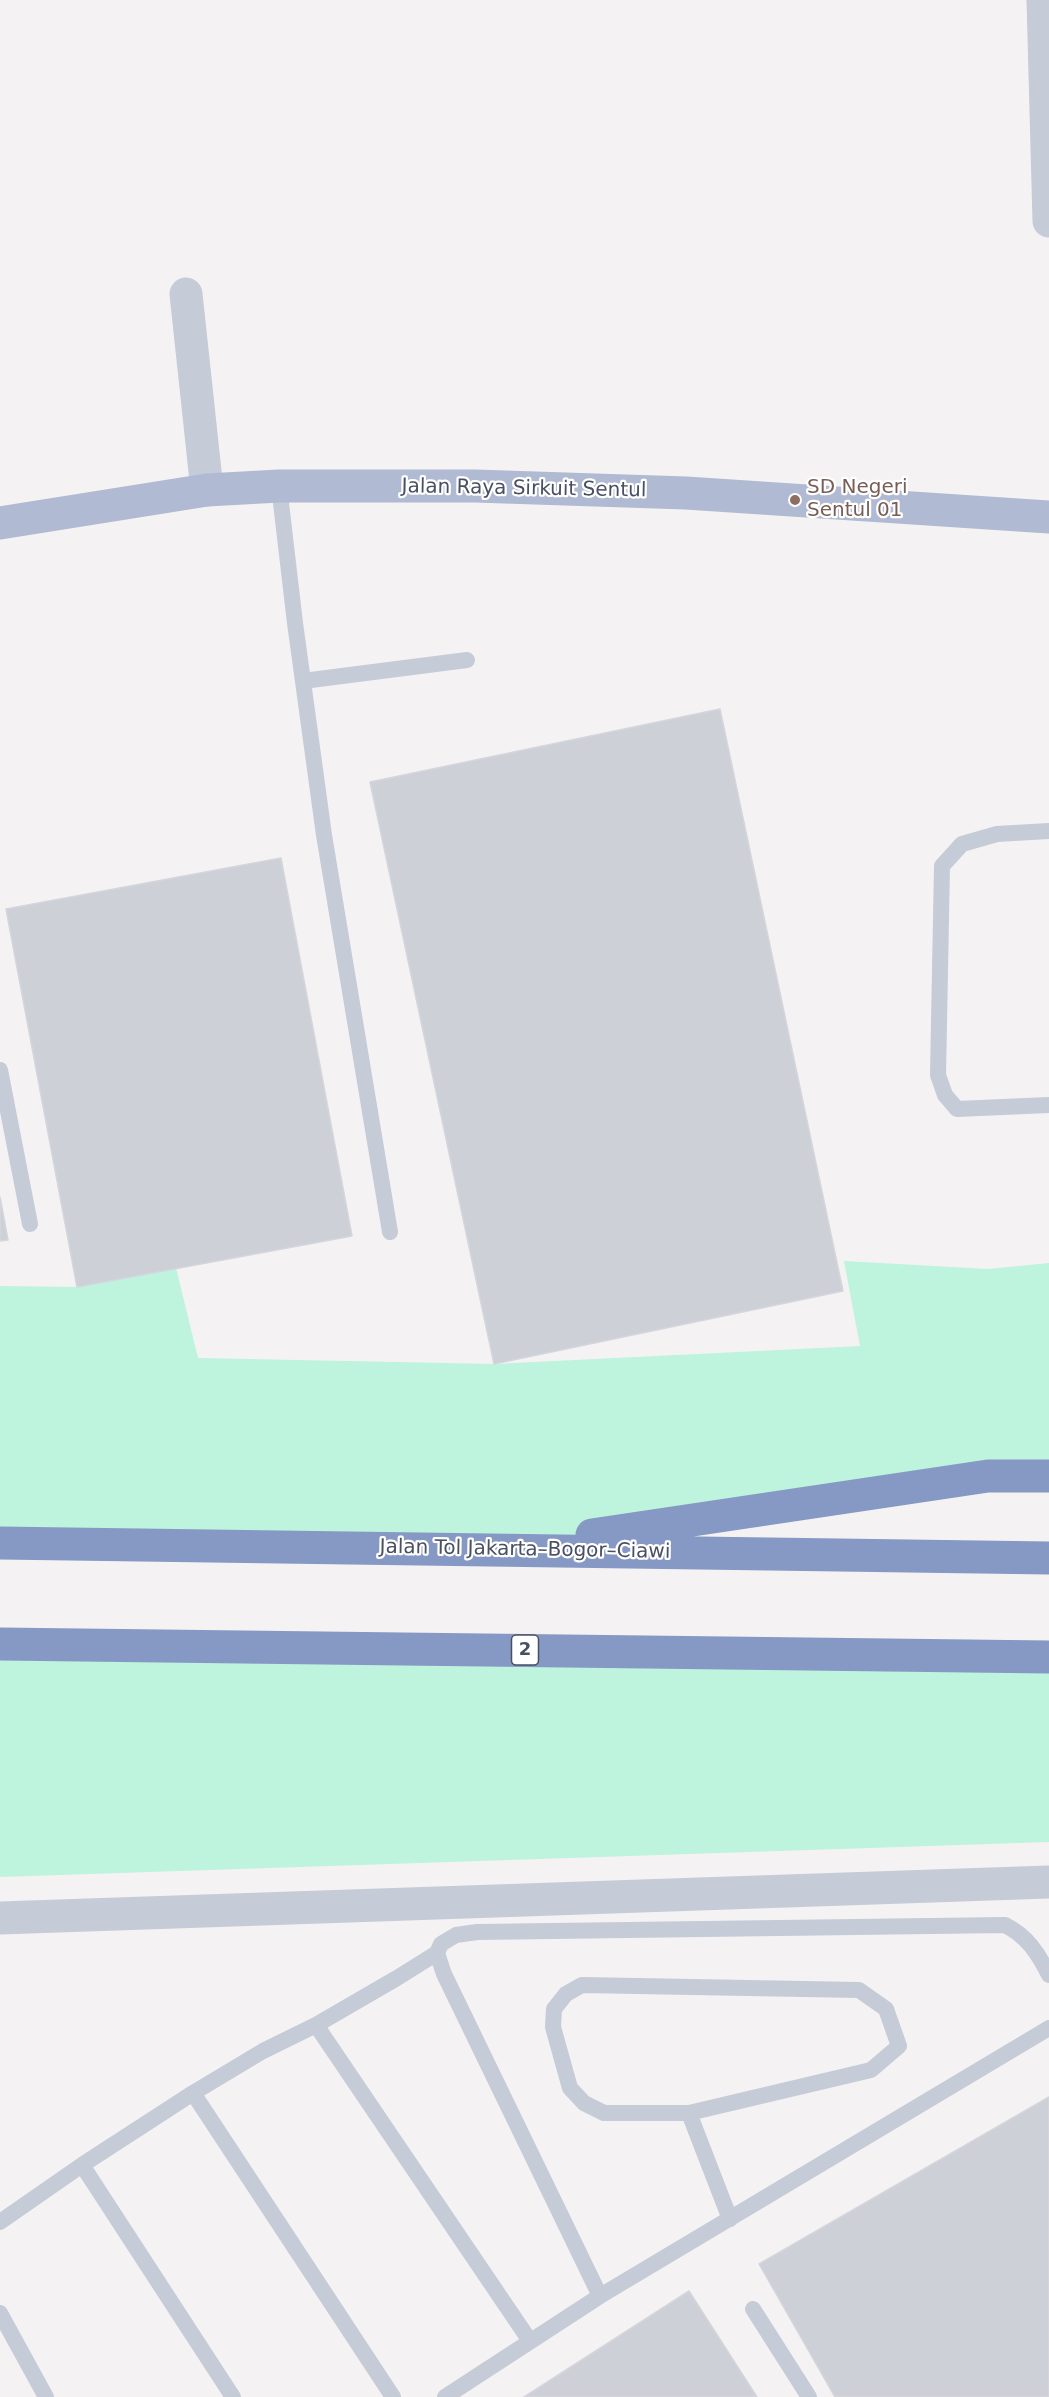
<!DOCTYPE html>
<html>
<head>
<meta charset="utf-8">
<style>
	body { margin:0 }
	canvas { display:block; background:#f4f2f2 }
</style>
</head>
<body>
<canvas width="1049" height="2397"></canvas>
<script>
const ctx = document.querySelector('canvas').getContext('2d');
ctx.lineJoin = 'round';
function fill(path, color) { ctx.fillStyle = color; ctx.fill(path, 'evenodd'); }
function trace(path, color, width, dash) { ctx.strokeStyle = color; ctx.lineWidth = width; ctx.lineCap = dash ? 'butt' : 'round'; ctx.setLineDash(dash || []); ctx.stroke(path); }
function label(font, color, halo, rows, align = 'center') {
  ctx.font = font + ' "DejaVu Sans",sans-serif'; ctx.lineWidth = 4.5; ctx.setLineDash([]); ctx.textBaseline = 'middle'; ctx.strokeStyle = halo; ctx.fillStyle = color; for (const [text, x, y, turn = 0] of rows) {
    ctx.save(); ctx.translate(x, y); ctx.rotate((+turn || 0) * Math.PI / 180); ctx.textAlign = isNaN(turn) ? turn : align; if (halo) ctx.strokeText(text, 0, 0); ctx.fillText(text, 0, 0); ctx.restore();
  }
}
const green = new Path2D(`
	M844,1261L988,1269L1049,1263V1476L492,1550L0,1543V1286L77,1287L176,1268L198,1358L494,1364L860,1346Z
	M0,1644L1049,1657V1842L0,1877Z`);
const building = new Path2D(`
	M720,709L843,1291L494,1364L370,782Z
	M281,858L352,1236L77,1287L6,909Z
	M0,1197L8,1240L0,1241Z
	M1049,2097V2397H835L759,2264Z
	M689,2291L757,2397H524Z`);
const service = new Path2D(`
	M279,486L295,623L324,835L390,1232
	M303,681L467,660
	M1049,831L997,834L962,844L942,866L938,1075L945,1095L957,1109L1049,1105
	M0,1070L30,1224
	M437,1953L444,1974L600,2296
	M316,2025L530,2341
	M193,2093L393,2397
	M689,2113H604L584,2103L570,2088L553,2027L554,2009L566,1994L582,1985L859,1990L886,2009L899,2046L871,2070L689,2113L730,2219
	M82,2165L233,2397
	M0,2222L82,2165L193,2093L263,2051L316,2025L397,1978L437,1953L441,1944L456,1935L477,1932L1005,1925C1027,1936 1038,1953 1049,1975
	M753,2309L809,2397
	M0,2313L46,2397
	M445,2397L600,2296L1049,2028`);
const minor = new Path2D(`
	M1043,0L1049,221
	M186,294L207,490
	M0,1918L1049,1882`);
const primary = new Path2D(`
	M0,523L207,490L279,486H475L686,493L1049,517`);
const motorway = new Path2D(`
	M592,1535L988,1476H1049
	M0,1543L1049,1558
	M0,1644L1049,1657`);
const markers = [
	[795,500,6,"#8d6e63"]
];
const shields = [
	[525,1650,27]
];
const shieldNames = [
	["2",525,1650]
];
const educationNames = [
	["SD Negeri",807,488],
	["Sentul 01",807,511]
];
const streetNames = [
	["Jalan Raya Sirkuit Sentul",524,489,1],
	["Jalan Tol Jakarta–Bogor–Ciawi",525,1550,1]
];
fill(green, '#bef3dd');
fill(building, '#cdd0d6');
trace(building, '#d5d6dd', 1.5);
trace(service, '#c5cbd7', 16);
trace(minor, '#c5cbd7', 33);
trace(primary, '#b0bad2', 33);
trace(motorway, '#8698c4', 33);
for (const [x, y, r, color] of markers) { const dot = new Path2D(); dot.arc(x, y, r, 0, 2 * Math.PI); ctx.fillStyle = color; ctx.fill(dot); trace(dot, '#fff', 2); }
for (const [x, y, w] of shields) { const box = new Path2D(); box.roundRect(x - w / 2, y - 15, w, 30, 4.5); ctx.fillStyle = '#fff'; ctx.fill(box); trace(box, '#485061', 1.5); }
label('bold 18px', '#485061', null, shieldNames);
label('20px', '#785e54', '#fff', educationNames, 'left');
label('20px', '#485061', '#fff', streetNames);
</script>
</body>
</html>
